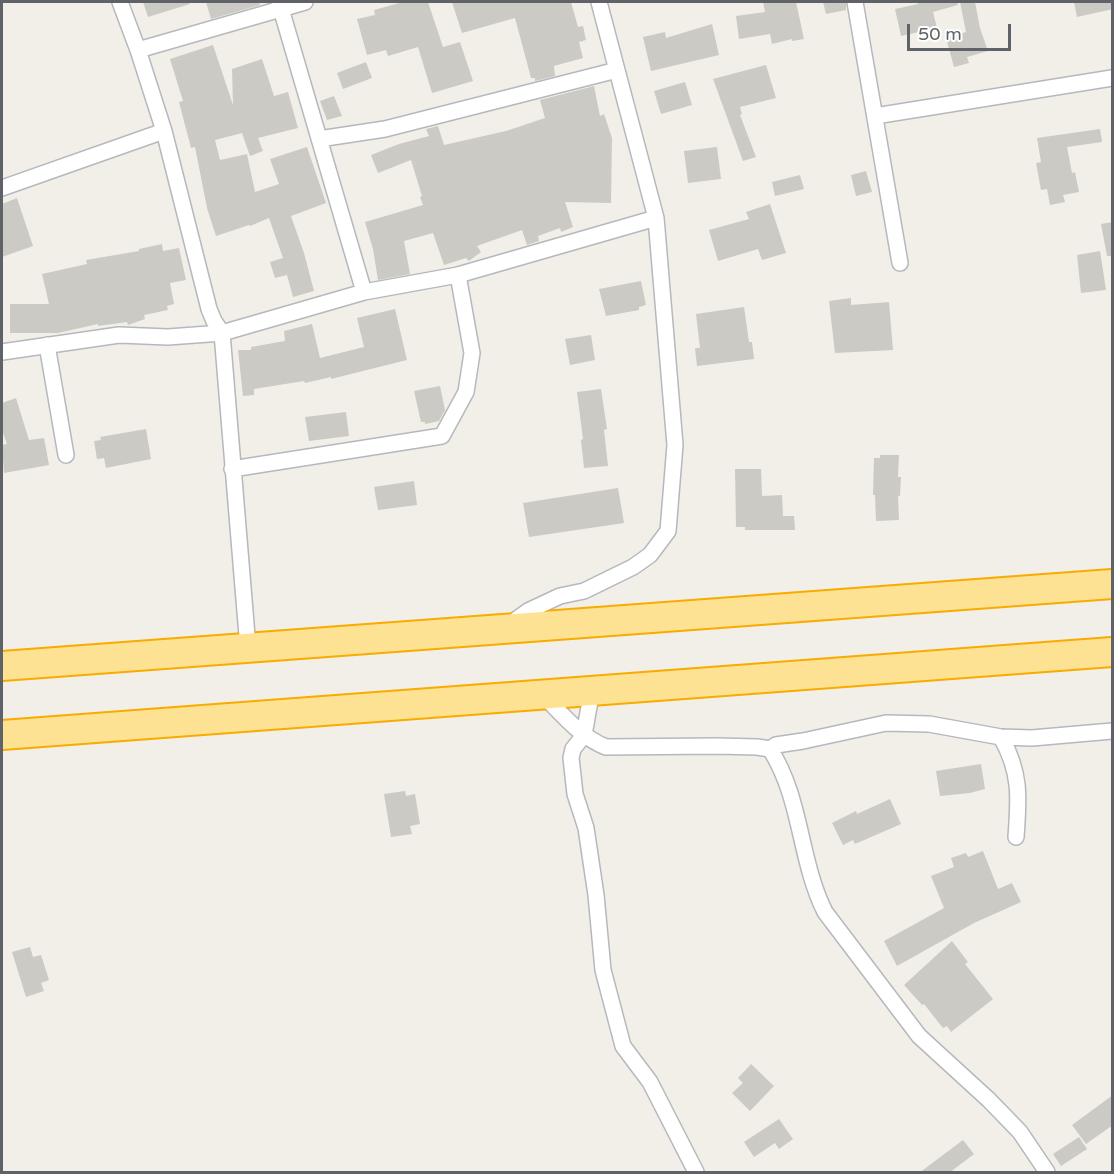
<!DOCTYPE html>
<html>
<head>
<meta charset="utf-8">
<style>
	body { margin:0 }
	#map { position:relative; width:1114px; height:1174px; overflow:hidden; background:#f1efe8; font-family:"Varela Round",sans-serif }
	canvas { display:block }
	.frame { position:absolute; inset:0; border:3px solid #5f6368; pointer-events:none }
	.scale { position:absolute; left:907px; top:24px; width:104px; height:27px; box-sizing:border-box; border:3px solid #5f6368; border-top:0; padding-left:8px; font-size:18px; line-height:21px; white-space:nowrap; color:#5f6368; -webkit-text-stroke:4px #fff; paint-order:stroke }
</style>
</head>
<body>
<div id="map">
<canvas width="1114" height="1174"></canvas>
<div class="frame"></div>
<div class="scale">50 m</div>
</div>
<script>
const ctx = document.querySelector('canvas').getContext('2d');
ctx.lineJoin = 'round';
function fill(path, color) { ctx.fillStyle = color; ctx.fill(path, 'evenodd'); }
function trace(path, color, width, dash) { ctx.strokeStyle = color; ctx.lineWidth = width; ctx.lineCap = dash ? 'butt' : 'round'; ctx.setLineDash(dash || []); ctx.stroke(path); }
const building = new Path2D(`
	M143,2H189L190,4L148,17Z
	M206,2H259L260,5L211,19Z
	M403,2H428L443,47L460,42L473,81L432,93L418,47L388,56L386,50L367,55L357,19L375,15L374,10Z
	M452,2H571L578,27L583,26L586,40L579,42L583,58L554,66L555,76L535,81V78H531L515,18L462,33Z
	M763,2H796L804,39L792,41V39L772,44L770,34L739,39L736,16L765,12Z
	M823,2H846V10L826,14Z
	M918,2H957L958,5L933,12L937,28L901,36L895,9L918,4Z
	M960,2H975L980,28L988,51L967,57L969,63L954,67L946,38L966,32Z
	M1074,2H1113V9L1077,17Z
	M712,24L719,55L651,71L643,37L665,32L666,38Z
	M213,45L233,105L232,69L262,59L274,96L288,92L298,128L258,138L263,151L250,156L242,133L215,140L220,160L247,154L255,192L279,184L270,159L307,147L326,203L291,216L304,253L314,291L293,297L287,275L275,278L270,262L283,258L269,218L250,226L249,225L216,236L207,208L195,147L191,148L179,102L183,101L170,59Z
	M366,62L372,78L343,89L337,73Z
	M766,65L776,98L740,107L742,114L740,115L756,157L743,161L713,79Z
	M685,82L692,105L661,114L654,91Z
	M594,86L600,116L604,114L612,138L611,203L565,202L573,227L561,232L560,228L538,236L539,241L527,245L522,230L477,246L481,252L469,261L466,258L444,265L433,233L404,241L410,274L378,280L373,249L365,222L423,205L420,197L422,196L411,160L378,173L371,155L399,144L429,136L426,129L438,126L444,145L506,131L545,118L540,100Z
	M334,96L342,116L327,120L320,101Z
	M1100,129L1102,142L1067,147L1072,173L1075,172L1079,192L1063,195L1065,202L1050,205L1047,189L1041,190L1036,163L1041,162L1037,138Z
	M717,147L721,179L688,183L684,151Z
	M866,171L872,192L856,196L851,175Z
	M800,175L804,189L775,196L772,182Z
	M17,198L33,246L2,257V204Z
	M770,204L786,253L762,260L758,249L718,261L709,230L749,219L746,212Z
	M1113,222V256H1107L1101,224Z
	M162,244L163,251L179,248L186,280L170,283L174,304L167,306L168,310L144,315L145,319L128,325L127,322L98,326V324L58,333H10V304H49L42,274L87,264L86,260L139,251V249Z
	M1100,251L1106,290L1081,293L1077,255Z
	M641,281L646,305L639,307V310L606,316L599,289Z
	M851,298V305L889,302L893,350L835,353L829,301Z
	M744,307L749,342H752L754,359L697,366L695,348H700L696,314Z
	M395,309L407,360L331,379V377L305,383L304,381L254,389V395L243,396L238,350H251V347L285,341L284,331L312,324L320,358L364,347L357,318Z
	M591,335L595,360L570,365L565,339Z
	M440,386L445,410L439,421L425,424V422H421L414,391Z
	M601,389L607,429L604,430L608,466L584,468L581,440L583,439L577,392Z
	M16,398L29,440L44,438L49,465L4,473L2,445L7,444L2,430V403Z
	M346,412L349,436L309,441L305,417Z
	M146,429L151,459L106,468L104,458L97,459L94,441L101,440L100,437Z
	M880,455H899L898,477H901L900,496H898L899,520L876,521L875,495H873L874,458H880Z
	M735,469H761L762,496L782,495L783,516H794L795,530H745V527H736Z
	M414,481L417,505L378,510L374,487Z
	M618,488L624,523L529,537L523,503Z
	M981,764L985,789L970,793L940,796L936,771Z
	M405,791L406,796L415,794L420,824L410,826L412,834L391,837L384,794Z
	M890,799L901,824L855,844L853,840L843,845L832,823L856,811L857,814Z
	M983,851L998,889L1012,883L1021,902L974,923L897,966L884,941L944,908L931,876L954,867L951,858L966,853L968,857Z
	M952,941L968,962L965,964L993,999L951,1032L947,1026L943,1028L924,1004L922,1005L904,985Z
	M30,947L33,957L41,955L49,980L41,983L44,991L26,997L12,952Z
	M751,1064L774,1086L750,1111L732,1093L743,1083L738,1078Z
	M1113,1095V1125L1086,1144L1072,1125Z
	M779,1119L793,1139L779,1149L775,1143L754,1157L744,1142Z
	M1079,1137L1087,1149L1061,1166L1053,1154Z
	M963,1140L974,1154L949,1173H919Z`);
const minor = new Path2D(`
	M120,2L138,50L164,131L209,309L214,321L222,333L248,648
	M279,2L364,292
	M855,2L900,263
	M138,50L305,2
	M875,116L1112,78
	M319,139L385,129L617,70
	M2,188L164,131
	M47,345L66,455
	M2,352L119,335L168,337L222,333L364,292L458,275L656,218
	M232,469L442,436L466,392L472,353L458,275
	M510,624L528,611L560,596L584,591L633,567L650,555L668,531L675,445L656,218L599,2
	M592,690L584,735L573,749L571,758L575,794L586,828L596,895L603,970L623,1046L650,1082L696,1172
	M542,694C562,714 580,737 606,747L717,746L757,747L770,749C802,799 799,860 825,912L919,1036L989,1100L1020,1132L1047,1172
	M1001,737C1021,773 1019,797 1016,837
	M770,749L776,745L803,741L886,723L929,724L1001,737L1032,738L1112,731`);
const motorway = new Path2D(`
	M2,666L1112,584
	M2,735L1112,652`);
fill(building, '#cccac5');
trace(minor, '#b5b8bc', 18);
trace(motorway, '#f9ab00', 32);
trace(minor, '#fff', 15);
trace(motorway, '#fde293', 28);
</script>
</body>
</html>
